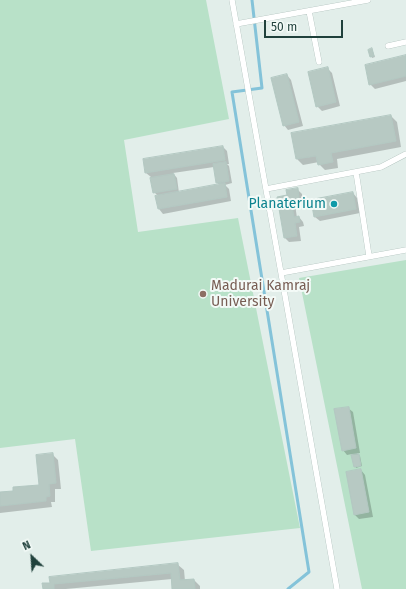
<!DOCTYPE html>
<html>
<head>
<meta charset="utf-8">
<style>
	body { margin:0 }
	#map { position:relative; width:406px; height:589px; overflow:hidden; background:#e2eeea; font-family:"Fira Sans",sans-serif }
	canvas { display:block }
	.north { position:absolute; left:12px; top:537px; width:40px; height:40px; -webkit-text-stroke:3px #f3faf7; paint-order:stroke; rotate:335deg; font-size:11px; font-weight:700; line-height:16px; text-align:center; color:#20413c }
	.north::after { content:''; display:block; margin:auto; width:14px; height:18px; background:#20413c; clip-path:polygon(50% 0,100% 100%,50% 72%,0 100%) }
	.scale { position:absolute; left:264px; top:20px; width:79px; height:18px; box-sizing:border-box; border:2px solid #20413c; border-top:0; padding-left:5px; font-size:12px; line-height:14px; white-space:nowrap; color:#20413c; -webkit-text-stroke:3px #f3faf7; paint-order:stroke }
</style>
</head>
<body>
<div id="map">
<canvas width="406" height="589"></canvas>
<div class="north">N</div>
<div class="scale">50 m</div>
</div>
<script>
const ctx = document.querySelector('canvas').getContext('2d');
ctx.lineJoin = 'round';
function fill(path, color) { ctx.fillStyle = color; ctx.fill(path, 'evenodd'); }
function trace(path, color, width, dash) { ctx.strokeStyle = color; ctx.lineWidth = width; ctx.lineCap = dash ? 'butt' : 'round'; ctx.setLineDash(dash || []); ctx.stroke(path); }
function label(font, color, halo, rows, align = 'center') {
  ctx.font = font + ' "Fira Sans",sans-serif'; ctx.lineWidth = 4; ctx.setLineDash([]); ctx.textBaseline = 'middle'; ctx.strokeStyle = halo; ctx.fillStyle = color; for (const [text, x, y, turn = 0] of rows) {
    ctx.save(); ctx.translate(x, y); ctx.rotate((+turn || 0) * Math.PI / 180); ctx.textAlign = isNaN(turn) ? turn : align; if (halo) ctx.strokeText(text, 0, 0); ctx.fillText(text, 0, 0); ctx.restore();
  }
}
const green = new Path2D(`
	M0,0H206L229,119L124,140L138,232L238,218L300,528L91,551L75,439L0,448Z
	M406,260V589H362L299,278Z`);
const shadow = new Path2D(`
	M372,49L375,57L372,58L369,50Z
	M406,56V81L375,89L370,84Z
	M328,69L332,73L340,106L322,111L317,106Z
	M287,75L291,80L303,126L288,130L284,125Z
	M391,116L397,122L401,147L337,159L338,168L325,170L319,164V162L303,165L297,159L293,134Z
	M223,147L227,151L229,164H227L229,166L232,183L225,185L229,189L231,201L163,214L159,209L156,197L158,196L154,192L151,177L146,173ZM214,167L217,183L220,185L179,193L177,178L173,173Z
	M297,189L302,194L303,203L295,204L297,218L299,217L303,222L304,226L299,227L301,241L289,242L285,238L288,196Z
	M353,193L357,198L360,213L320,221L315,217Z
	M348,408L353,412L360,453H357L360,456L362,466L356,468L352,454L347,455L343,450Z
	M52,454L58,460L61,489H55V502H51L52,507L0,513V493L14,492L40,486Z
	M361,470L365,475L373,517L359,519L355,515Z
	M177,564L184,570L185,581L194,580L200,586V589H173L172,579L66,589H44L43,584Z`);
const stream = new Path2D(`
	M252,0L262,88L232,92L309,572L288,589`);
const building = new Path2D(`
	M372,48L374,56L370,57L368,50Z
	M406,55V76L369,85L365,65Z
	M328,67L336,102L316,107L308,72Z
	M287,74L299,122L283,126L271,78Z
	M391,115L396,141L331,153L333,162L318,165L316,156L296,159L291,133Z
	M223,146L225,160L145,173L143,159Z
	M226,162L229,181L216,183L213,164Z
	M174,174L177,189L153,193L150,178Z
	M225,183L227,197L158,209L155,196Z
	M298,188L299,199L291,200L294,217L299,216L300,222L295,223L297,236L284,238L277,197L287,195L286,190Z
	M353,192L356,209L314,217L311,200Z
	M349,407L356,448L342,451L334,409Z
	M53,453L56,483L49,484L50,496L46,497V501L0,506V492L13,491V487L39,485L36,455Z
	M359,454L361,466L354,467L351,455Z
	M361,469L369,512L354,515L346,472Z
	M178,563L180,580L194,579L195,589H172L171,573L54,584V589H43L42,583H50L49,577Z`);
const lane = new Path2D(`
	M232,0L281,273L406,250
	M309,11L319,62
	M236,24L368,0
	M388,46L406,42
	M356,172L369,256
	M266,189L381,167L406,154
	M281,273L337,589`);
const markers = [
	[334,204,4,"#0f9aa8"],
	[203,294,4,"#8d6e63"]
];
const cultureNames = [
	["Planaterium",326,204]
];
const educationNames = [
	["Madurai Kamraj",211,286],
	["University",211,302]
];
fill(green, '#b8e1c8');
fill(shadow, '#0003');
trace(stream, '#84c3d9', 3);
fill(building, '#b7c9c3');
trace(building, '#b3c8c2', 1);
trace(lane, '#a4b7b2', 6);
trace(lane, '#fff', 5.5);
for (const [x, y, r, color] of markers) { const dot = new Path2D(); dot.arc(x, y, r, 0, 2 * Math.PI); ctx.fillStyle = color; ctx.fill(dot); trace(dot, '#f3faf7', 1.5); }
label('14px', '#0d838f', '#f3faf7', cultureNames, 'right');
label('14px', '#785e54', '#f3faf7', educationNames, 'left');
</script>
</body>
</html>
